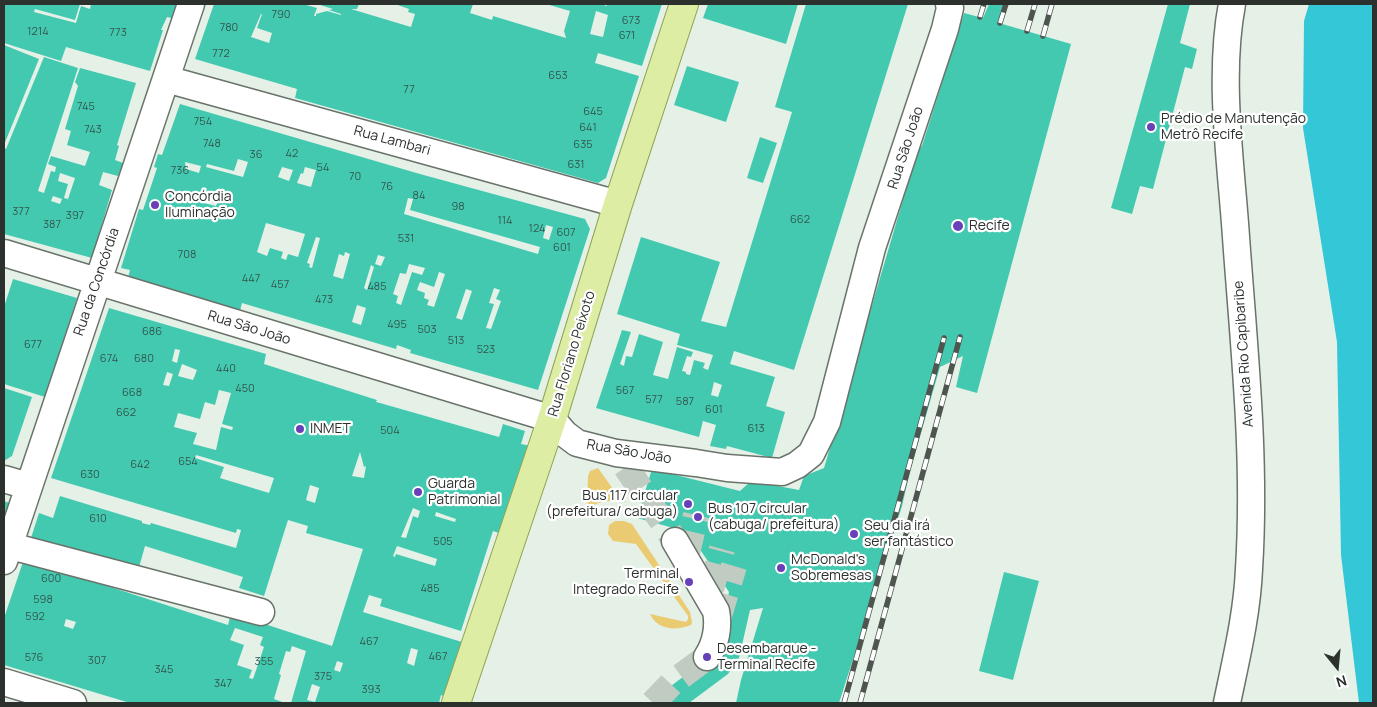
<!DOCTYPE html>
<html>
<head>
<meta charset="utf-8">
<style>
	body { margin:0 }
	#map { position:relative; width:1377px; height:707px; overflow:hidden; background:#e5f1e7; font-family:Manrope,sans-serif }
	canvas { display:block }
	.frame { position:absolute; inset:0; border:5px solid #2c312d; pointer-events:none }
	.north { position:absolute; left:1312px; top:642px; width:50px; height:50px; -webkit-text-stroke:4px #fff; paint-order:stroke; rotate:163deg; font-size:14px; font-weight:700; line-height:20px; text-align:center; color:#2c312d }
	.north::after { content:''; display:block; margin:auto; width:18px; height:22px; background:#2c312d; clip-path:polygon(50% 0,100% 100%,50% 72%,0 100%) }
</style>
</head>
<body>
<div id="map">
<canvas width="1377" height="707"></canvas>
<div class="frame"></div>
<div class="north">N</div>
</div>
<script>
const ctx = document.querySelector('canvas').getContext('2d');
ctx.lineJoin = 'round';
function fill(path, color) { ctx.fillStyle = color; ctx.fill(path, 'evenodd'); }
function trace(path, color, width, dash) { ctx.strokeStyle = color; ctx.lineWidth = width; ctx.lineCap = dash ? 'butt' : 'round'; ctx.setLineDash(dash || []); ctx.stroke(path); }
function label(font, color, halo, rows, align = 'center') {
  ctx.font = font + ' Manrope,sans-serif'; ctx.lineWidth = 4.5; ctx.setLineDash([]); ctx.textBaseline = 'middle'; ctx.strokeStyle = halo; ctx.fillStyle = color; for (const [text, x, y, turn = 0] of rows) {
    ctx.save(); ctx.translate(x, y); ctx.rotate((+turn || 0) * Math.PI / 180); ctx.textAlign = isNaN(turn) ? turn : align; if (halo) ctx.strokeText(text, 0, 0); ctx.fillText(text, 0, 0); ctx.restore();
  }
}
const green = new Path2D(`
	M598,468L613,489H617L626,502C608,500 603,500 587,508L588,476L590,471Z
	M615,521H624L632,524L690,612L692,622L691,625C676,631 657,630 650,614L686,622L688,619V616L636,544L613,541L608,534L609,525Z`);
const water = new Path2D(`
	M1309,4H1373V703H1359L1341,555L1337,342L1303,128L1304,21Z`);
const building = new Path2D(`
	M4,4H80L75,20L35,9L34,12L76,23L81,6L90,9L91,4H121L127,5V4H185L180,20L167,17L161,30H163L150,71L66,47L61,61L4,43Z
	M214,4H303L317,8L314,16H316V14L327,11L341,15V14L329,10L333,9L317,4H359L357,9H351L411,27L415,14L408,12L409,9L395,4H473L470,13L492,20L493,16L566,38L564,31L570,11L546,4H600L607,6V4H662L642,66L598,53L595,63L639,76L606,178L598,183L295,98L297,89L195,59ZM596,11L608,15L603,37L590,34ZM261,14H262L257,28L272,33L269,43L251,37Z
	M708,4H798L786,44L703,18Z
	M806,4H908L794,370L734,351L730,364L775,377L766,406L785,412L772,458L727,446L726,449L710,446L716,425L703,421L699,437L596,408L622,330L631,332L620,364L624,366L626,356L632,357L639,334L663,342L653,375L668,379L677,347L693,352L691,357L687,356L682,371L686,372V374L690,375L694,360L705,363L703,368L708,370L713,355L677,345L680,334L617,314L641,237L720,262L701,321L726,327L792,112L775,107ZM714,382L722,385L718,397L711,395Z
	M989,4H1004L999,23L1071,44L977,393L956,387L963,356L940,367L910,471L902,506L839,703H736L741,680L763,608L750,610L739,658L728,674L689,703H672L663,692L716,652L729,592L688,532L637,518L652,469L740,491L751,481L799,490L804,476L824,468L918,149L922,146L964,13L983,18Z
	M1168,4H1190L1180,43L1197,49L1192,69L1185,67L1153,189L1140,186L1132,214L1111,208Z
	M4,45L39,59L4,145Z
	M44,57L78,68L38,191L44,193L51,171L55,172L56,167L48,164L51,156L85,166L90,152L67,145L71,131L65,129L78,86L75,82L80,68L136,83L117,145L119,146L115,160L123,163L118,176L103,172L99,185L112,190L92,258L4,234V147L6,149ZM60,173L75,178L68,199L64,198L68,184L58,181ZM53,196L62,199L60,204L51,201Z
	M687,66L739,82L726,122L674,105Z
	M180,104L420,174L585,219L590,229L538,390L410,353L411,350L397,345L396,349L242,303L240,311L128,278L130,270L121,268L139,209L143,210L157,168L154,167L158,154L162,155ZM238,159L248,162L243,177L206,167L207,164L234,171ZM185,162L201,166L199,173L186,169ZM282,167L293,170L289,181L278,177ZM305,167L316,170L311,187L297,183L301,173L303,174ZM201,196L218,201L216,206L200,202ZM408,198L413,199L410,210L540,247L538,254L404,214ZM266,223L305,234L298,257L288,254L286,260L281,258L283,252L270,248L267,256L257,252ZM546,225L553,227L549,240L543,238ZM316,237L320,238L312,268L309,267L310,264L307,263ZM345,252L350,254L343,279L333,276L339,254L344,256ZM378,255L385,257L381,266L375,264ZM409,264L425,268L422,275L412,272L401,305L396,303L398,296L393,294L400,273L406,274ZM371,265L374,267L367,290L364,288ZM439,272L445,274L434,307L427,305L429,300L424,298L425,293L417,290L420,282L434,287ZM494,288L500,290L496,299L501,301L491,329L486,328L494,304L489,303ZM466,289L472,291L462,320L456,318ZM357,305L366,308L361,325L352,322Z
	M760,137L777,143L763,183L747,178Z
	M13,279L77,298L45,397L4,384V307Z
	M109,308L266,354L264,364L377,400L376,402L380,403L499,437L503,424L525,431L521,444L531,446L505,535L493,531L461,631L380,606L382,599L369,595L363,612L462,642L446,697L441,695L439,703H291L306,651L292,646L290,652L286,651L279,674L281,675L274,699L285,703H130L4,665V618L24,559L228,625L231,613L332,646L363,549L306,533L308,526L288,520L264,596L239,588L243,577L145,546L136,578L79,552L44,541L43,545L30,541L39,513L53,518L60,496L142,521V523L150,525L151,523L236,548L241,530L237,529L236,533L51,478ZM175,349L180,350L177,363L172,361ZM182,364L197,370L193,380L178,376ZM167,372L173,374L169,386L163,385ZM219,390L231,393L222,424L233,427L232,430L221,427L216,450L193,444L197,433L174,427L178,413L200,419L205,402L215,405ZM360,452L364,467L366,466L364,478L352,476ZM196,455L274,478L269,493L220,478L224,467L195,458ZM310,485L319,488L315,503L306,500ZM413,508L420,511L418,518L413,516L406,538L401,537ZM436,512L456,519L455,522L435,516ZM397,546L437,559L435,566L396,554L395,557L393,556ZM66,619L76,622L73,629L64,626ZM235,628L263,637L260,645L264,647L253,679L249,678L252,670L237,665L244,645L230,640ZM411,648L418,650L414,666L407,663ZM337,661L343,663L340,672L334,670ZM312,684L320,687L315,702L307,700Z
	M4,388L32,397L12,456L4,461Z
	M4,501L10,503L4,520Z
	M1004,572L1039,581L1013,680L979,671Z`);
const minorTunnel = new Path2D(`
	M626,467L675,541
	M686,557L696,515
	M711,589L722,549
	M718,619L734,566
	M653,703L672,683L707,657`);
const minor = new Path2D(`
	M166,79L618,204
	M4,253L552,419L565,434L577,443L616,453L696,463L727,468L782,472L797,465L811,454L827,422L872,248L945,29L950,8L949,4
	M4,479L28,486
	M675,541L716,611C719,626 716,644 707,657
	M9,544L22,549L261,612
	M4,561L191,4
	M4,682L73,703
	M1227,703C1236,659 1247,615 1249,569C1256,458 1244,348 1236,237C1231,163 1218,77 1232,4`);
const major = new Path2D(`
	M456,703L552,419L618,204L684,4`);
const rail = new Path2D(`
	M980,17L984,4
	M1000,23L1006,4
	M1027,31L1035,4
	M1043,36L1052,4
	M844,703L944,338
	M860,703L960,337`);
const markers = [
	[1151,127,5,"#6840b8"],
	[155,205,5,"#6840b8"],
	[958,226,6,"#6840b8"],
	[300,429,5,"#6840b8"],
	[418,492,5,"#6840b8"],
	[688,504,5,"#6840b8"],
	[698,517,5,"#6840b8"],
	[854,534,5,"#6840b8"],
	[781,568,5,"#6840b8"],
	[689,582,5,"#6840b8"],
	[707,657,5,"#6840b8"]
];
const numberNames = [
	["790",281,15],
	["673",631,21],
	["780",229,28],
	["1214",38,32],
	["773",118,33],
	["671",627,36],
	["772",221,54],
	["653",558,76],
	["77",409,90],
	["745",86,107],
	["645",593,112],
	["754",203,122],
	["641",588,128],
	["743",93,130],
	["748",212,144],
	["635",583,145],
	["42",292,154],
	["36",256,155],
	["631",576,165],
	["54",323,168],
	["736",180,171],
	["70",355,177],
	["76",387,187],
	["84",419,196],
	["98",458,207],
	["377",21,212],
	["397",75,216],
	["662",800,220],
	["114",505,221],
	["387",52,225],
	["124",537,229],
	["607",566,233],
	["531",406,239],
	["601",562,248],
	["708",187,255],
	["447",251,279],
	["457",280,285],
	["485",377,287],
	["473",324,300],
	["495",397,325],
	["503",427,330],
	["686",152,332],
	["513",456,341],
	["677",33,345],
	["523",486,350],
	["674",109,359],
	["680",144,359],
	["440",226,369],
	["450",245,389],
	["567",625,391],
	["668",132,393],
	["577",654,400],
	["587",685,402],
	["601",714,410],
	["662",126,413],
	["613",756,429],
	["504",390,431],
	["654",188,462],
	["642",140,465],
	["630",90,475],
	["610",98,519],
	["505",443,542],
	["600",51,579],
	["485",430,589],
	["598",43,600],
	["592",35,617],
	["467",369,642],
	["467",438,657],
	["576",34,658],
	["307",97,661],
	["355",264,662],
	["345",164,670],
	["375",323,677],
	["347",223,684],
	["393",371,690]
];
const poiNames = [
	["Prédio de Manutenção",1161,119],
	["Metrô Recife",1161,135],
	["Concórdia",165,197],
	["Iluminação",165,213],
	["Recife",969,226],
	["INMET",310,429],
	["Guarda",428,484],
	["Patrimonial",428,500],
	["Bus 117 circular",678,496,"right"],
	["(prefeitura/ cabuga)",678,512,"right"],
	["Bus 107 circular",708,509],
	["(cabuga/ prefeitura)",708,525],
	["Seu dia irá",864,526],
	["ser fantástico",864,542],
	["McDonald's",791,560],
	["Sobremesas",791,576],
	["Terminal",679,574,"right"],
	["Integrado Recife",679,590,"right"],
	["Desembarque -",717,649],
	["Terminal Recife",717,665]
];
const streetNames = [
	["Rua Lambari",392,141,15],
	["Rua São João",906,148,-72],
	["Rua da Concórdia",97,282,-71],
	["Rua São João",249,328,17],
	["Rua Floriano Peixoto",572,354,-73],
	["Avenida Rio Capibaribe",1244,354,-94],
	["Rua São João",629,452,10]
];
fill(green, '#eacb72');
fill(water, '#33c7d8');
fill(building, '#44c9b1');
trace(minorTunnel, '#c0cbc2', 26, [26, 13]);
trace(minor, '#69736a', 29);
trace(major, '#91a353', 30);
trace(minor, '#fff', 26);
trace(major, '#ddeda4', 28);
trace(rail, '#4e554f', 5.5);
trace(rail, '#fff', 4, [11]);
for (const [x, y, r, color] of markers) { const dot = new Path2D(); dot.arc(x, y, r, 0, 2 * Math.PI); ctx.fillStyle = color; ctx.fill(dot); trace(dot, '#fff', 2); }
label('11px', '#32574e', null, numberNames);
label('14px', '#2c312d', '#fff', poiNames, 'left');
label('14px', '#2c312d', '#fff', streetNames);
</script>
</body>
</html>
